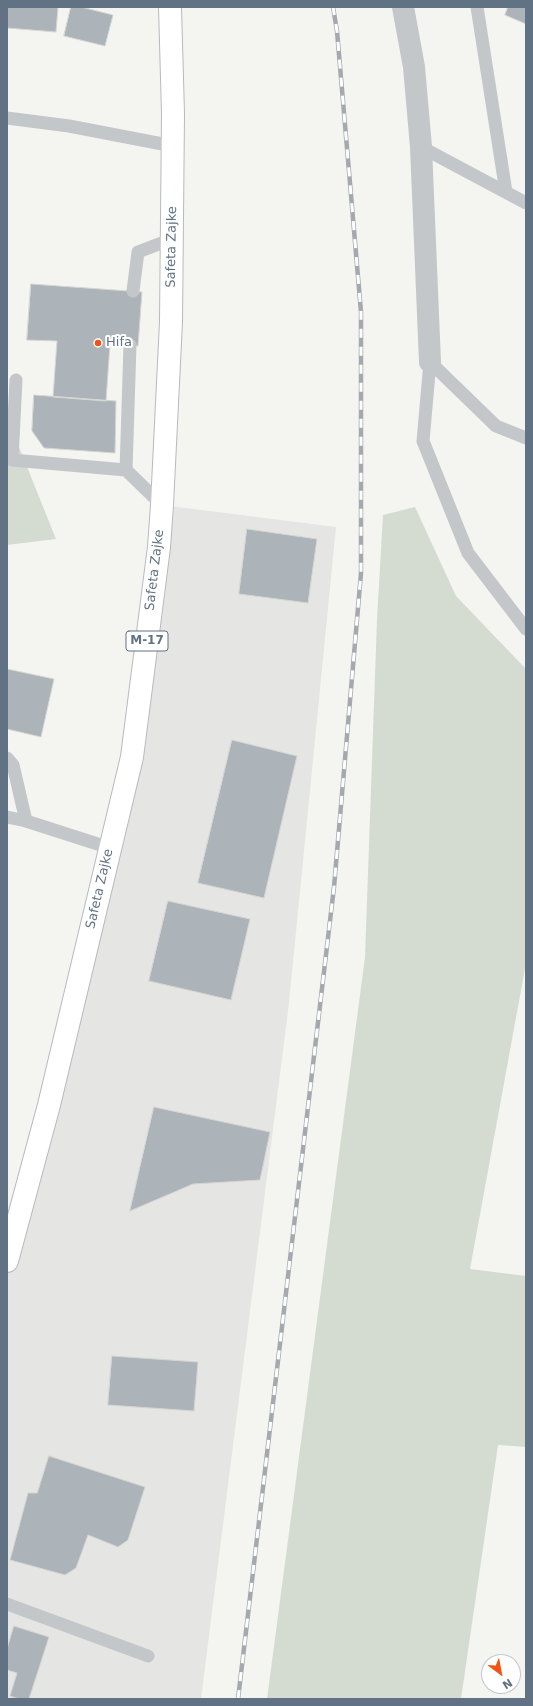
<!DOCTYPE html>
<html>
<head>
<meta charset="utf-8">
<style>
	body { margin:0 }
	#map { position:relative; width:533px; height:1706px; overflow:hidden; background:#f4f5f0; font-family:"DejaVu Sans",sans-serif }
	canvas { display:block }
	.frame { position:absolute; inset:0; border:8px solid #617284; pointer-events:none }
	.north { position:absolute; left:481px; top:1654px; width:40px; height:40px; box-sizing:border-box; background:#fff; border:1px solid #c0c7ce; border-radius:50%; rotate:148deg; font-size:11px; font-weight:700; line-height:16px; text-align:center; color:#617284 }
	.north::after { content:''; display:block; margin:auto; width:14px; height:18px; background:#f25213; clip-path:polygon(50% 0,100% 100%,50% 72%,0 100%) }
</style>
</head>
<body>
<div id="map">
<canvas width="533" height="1706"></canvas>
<div class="frame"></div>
<div class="north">N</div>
</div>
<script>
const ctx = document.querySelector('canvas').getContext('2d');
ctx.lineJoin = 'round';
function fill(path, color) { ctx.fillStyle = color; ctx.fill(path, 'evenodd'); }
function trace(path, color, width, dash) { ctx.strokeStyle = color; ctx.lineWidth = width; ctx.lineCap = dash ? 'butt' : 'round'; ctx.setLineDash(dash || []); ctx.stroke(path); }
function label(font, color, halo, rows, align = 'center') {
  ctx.font = font + ' "DejaVu Sans",sans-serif'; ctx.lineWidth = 4; ctx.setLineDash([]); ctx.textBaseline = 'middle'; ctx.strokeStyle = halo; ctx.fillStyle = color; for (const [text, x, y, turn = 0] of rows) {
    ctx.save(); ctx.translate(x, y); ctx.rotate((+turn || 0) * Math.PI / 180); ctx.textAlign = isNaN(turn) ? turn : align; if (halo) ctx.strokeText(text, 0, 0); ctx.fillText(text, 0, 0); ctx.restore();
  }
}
const built = new Path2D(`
	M162,505L336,527L289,1003L201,1699H7V1252L110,848Z`);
const green = new Path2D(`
	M7,417L56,539L7,545Z
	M415,507L456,596L526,669V963L470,1269L526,1276V1447L498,1445L461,1699H267L365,957L377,619L383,515Z`);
const building = new Path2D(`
	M7,7H58L56,32L7,28Z
	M71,7H81L113,15L105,46L64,36Z
	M508,7H526V24L505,15Z
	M31,284L142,292L138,346L110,344L106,401L53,397L57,341L27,340Z
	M34,395L116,401L115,453L44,448L32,431Z
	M247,529L317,539L308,603L239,594Z
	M7,669L54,679L41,737L7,729Z
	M232,740L297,756L264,898L198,883Z
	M168,901L250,919L231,1000L149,981Z
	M154,1107L270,1132L260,1180L193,1184L130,1211Z
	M112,1356L198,1362L194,1411L108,1405Z
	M49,1456L145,1487L128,1540L118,1547L88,1535L76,1568L65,1575L10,1560L28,1493H37Z
	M14,1626L49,1637L29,1699H19L10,1696L17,1673L7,1670V1649Z`);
const service = new Path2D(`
	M477,7L506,192
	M7,118L69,126L173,146
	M421,147L526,203
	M133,291L138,252L172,239
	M130,345L126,470L162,505
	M430,362L423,441L468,553L526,629
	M430,362L496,426L526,438
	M16,380L12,460L126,470
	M7,758L13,765L26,821L110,848
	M7,817L26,821
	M7,1604L148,1656`);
const minor = new Path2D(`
	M403,7L414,67L421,147L430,362`);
const primary = new Path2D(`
	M7,1261L49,1105L132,757L159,547L162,505L171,322L173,114L170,7`);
const rail = new Path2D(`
	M238,1699L334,887L361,573V312L337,31L333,7`);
const markers = [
	[98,343,4,"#f25213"]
];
const shields = [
	[147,641,42]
];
const shieldNames = [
	["M-17",147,641]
];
const streetNames = [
	["Safeta Zajke",172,247,-89],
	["Safeta Zajke",155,570,-83],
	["Safeta Zajke",100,889,-77]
];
const poiNames = [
	["Hifa",106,343]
];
fill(built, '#e5e6e3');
fill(green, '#d4dcd1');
fill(building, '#acb3b9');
trace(building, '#d5d6d3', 1);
trace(primary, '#b6babe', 24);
trace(service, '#c3c7ca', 13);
trace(minor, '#c3c7ca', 22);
trace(primary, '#fff', 22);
trace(rail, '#a3a9af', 4.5);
trace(rail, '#fff', 3, [9]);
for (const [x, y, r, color] of markers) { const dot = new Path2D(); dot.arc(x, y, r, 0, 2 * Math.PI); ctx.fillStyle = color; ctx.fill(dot); trace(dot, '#fff', 1.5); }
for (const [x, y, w] of shields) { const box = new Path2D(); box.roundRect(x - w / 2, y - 10, w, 20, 3); ctx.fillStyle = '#fff'; ctx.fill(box); trace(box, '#617284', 1); }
label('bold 12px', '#617284', null, shieldNames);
label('13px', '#617284', '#fff', streetNames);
label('13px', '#617284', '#fff', poiNames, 'left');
</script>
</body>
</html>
